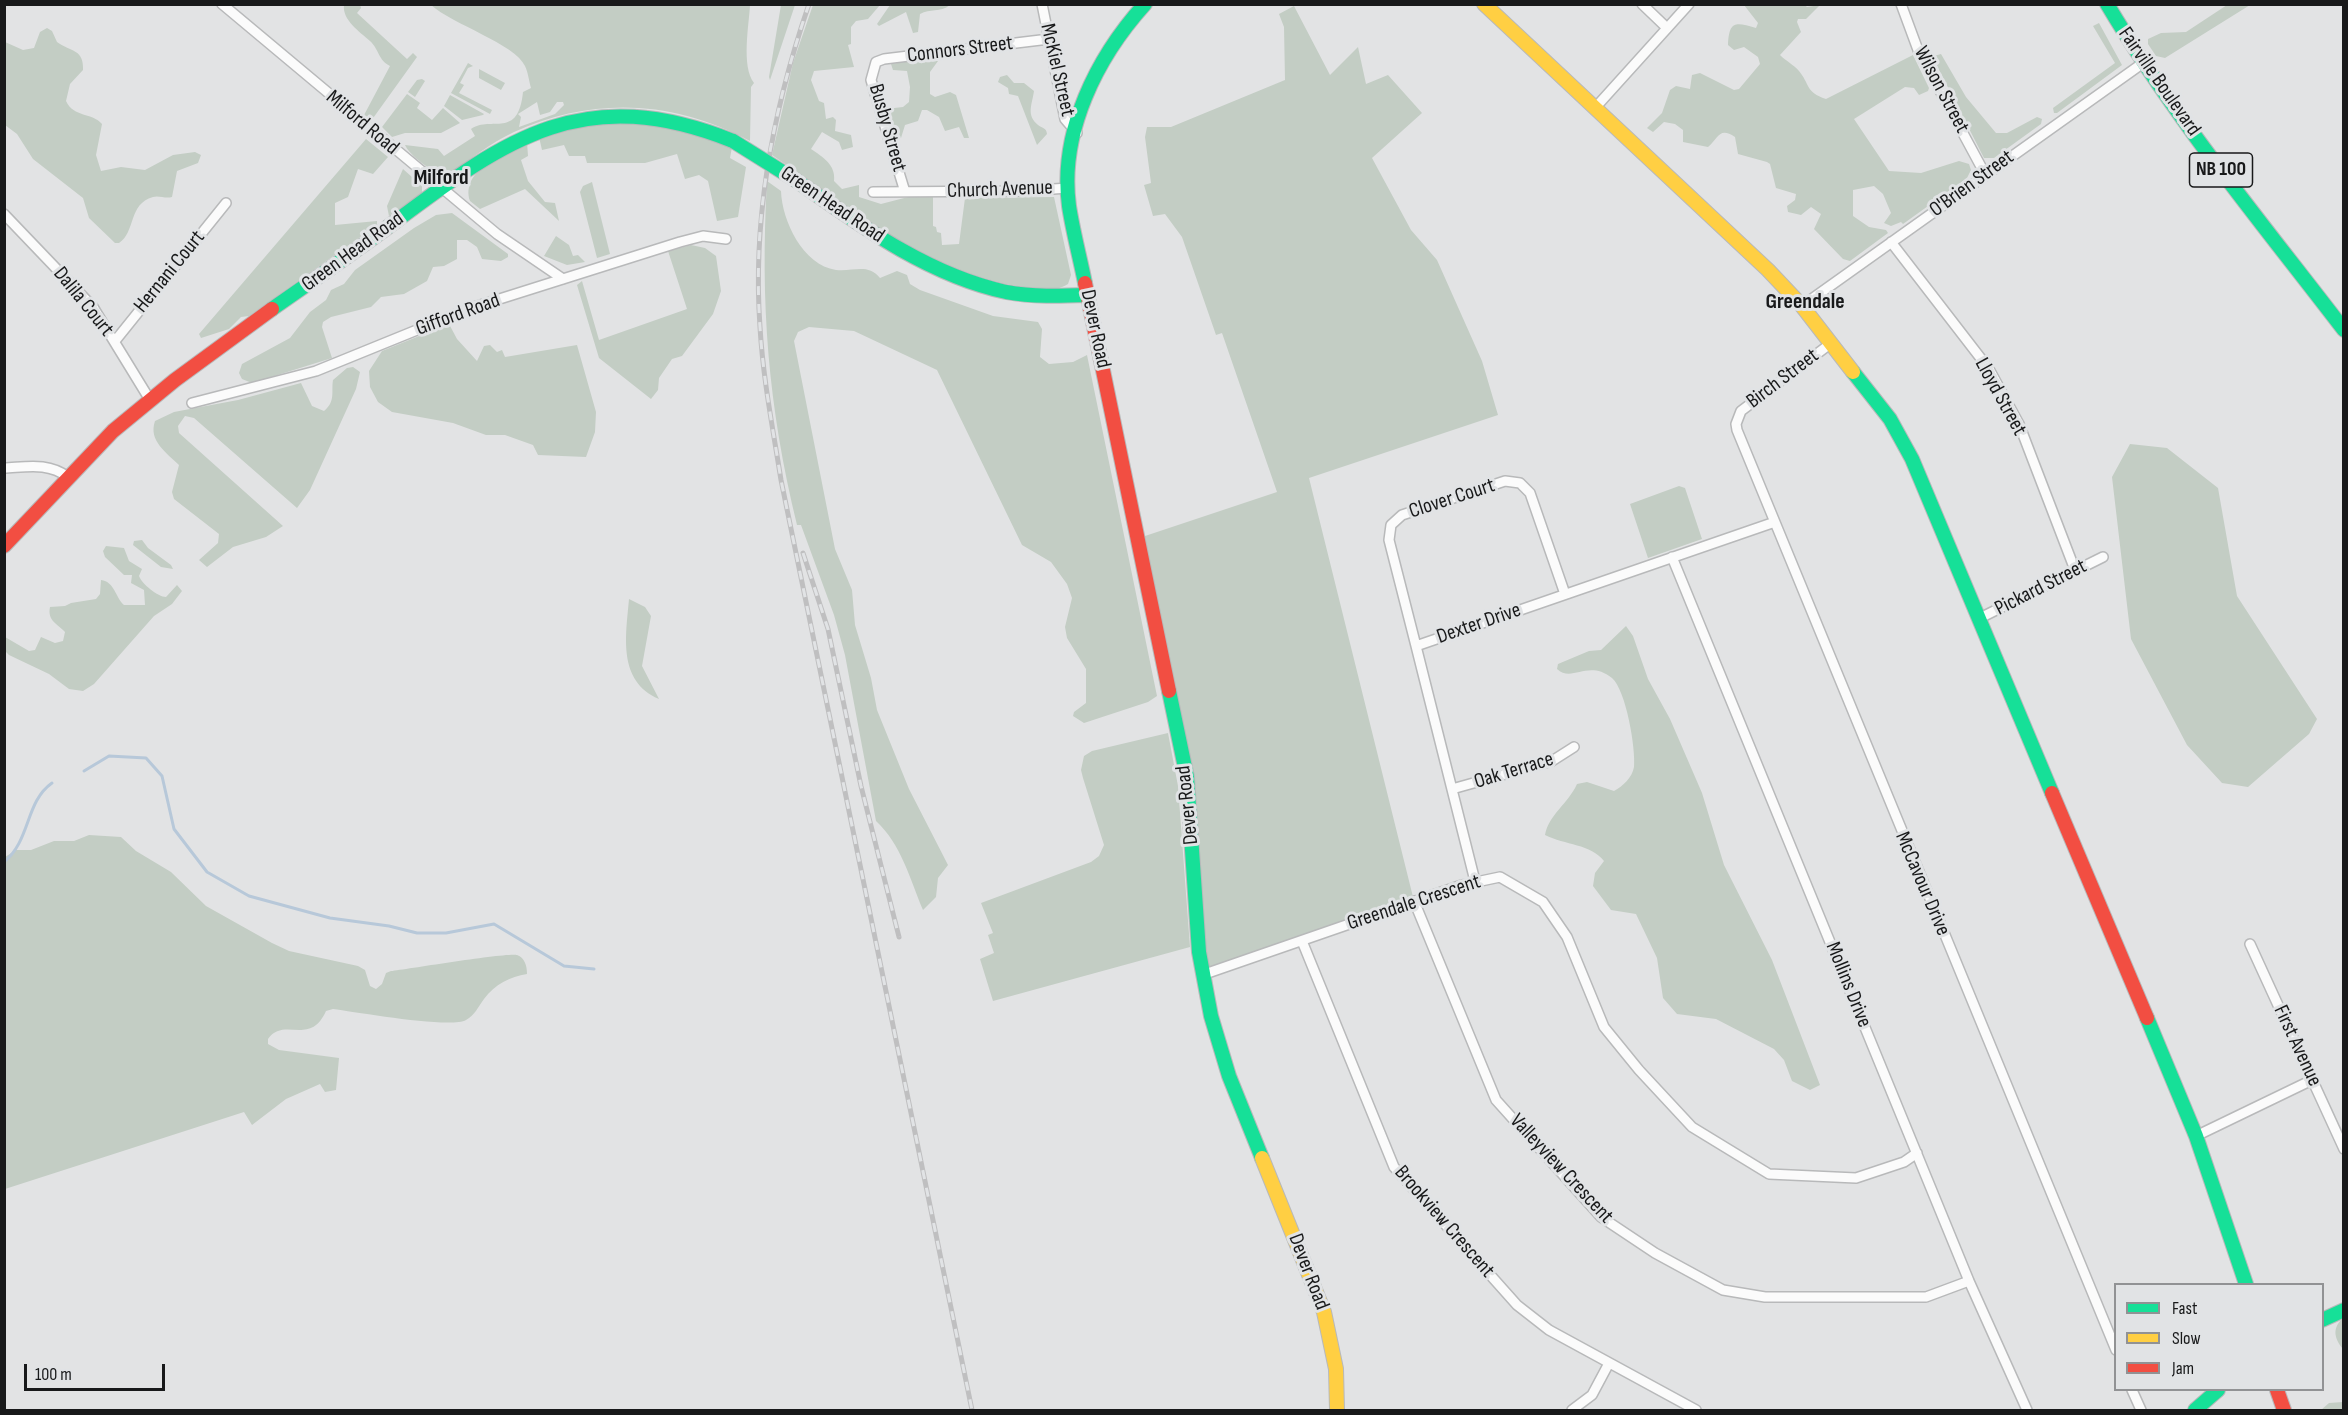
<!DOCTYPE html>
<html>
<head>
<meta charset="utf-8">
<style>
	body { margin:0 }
	#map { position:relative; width:2348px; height:1415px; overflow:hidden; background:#e2e3e4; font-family:"Sofia Sans Condensed",sans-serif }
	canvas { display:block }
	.frame { position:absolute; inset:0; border:6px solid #18191a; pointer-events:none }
	.legend { position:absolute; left:2114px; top:1283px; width:210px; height:108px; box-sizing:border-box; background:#e1e3e5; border:2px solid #919294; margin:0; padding:8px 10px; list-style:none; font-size:18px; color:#18191a }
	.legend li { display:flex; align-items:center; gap:12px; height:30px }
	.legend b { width:30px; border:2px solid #919294 }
	.scale { position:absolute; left:24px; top:1364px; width:141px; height:27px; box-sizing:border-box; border:3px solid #18191a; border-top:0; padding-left:8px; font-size:18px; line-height:21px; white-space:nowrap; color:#18191a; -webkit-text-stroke:4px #e1e3e5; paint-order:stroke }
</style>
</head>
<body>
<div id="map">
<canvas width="2348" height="1415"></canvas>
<div class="frame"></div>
<ul class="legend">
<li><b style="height:8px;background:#16e098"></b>Fast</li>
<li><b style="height:8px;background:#ffcf43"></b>Slow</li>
<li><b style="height:8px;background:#f24e42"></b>Jam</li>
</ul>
<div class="scale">100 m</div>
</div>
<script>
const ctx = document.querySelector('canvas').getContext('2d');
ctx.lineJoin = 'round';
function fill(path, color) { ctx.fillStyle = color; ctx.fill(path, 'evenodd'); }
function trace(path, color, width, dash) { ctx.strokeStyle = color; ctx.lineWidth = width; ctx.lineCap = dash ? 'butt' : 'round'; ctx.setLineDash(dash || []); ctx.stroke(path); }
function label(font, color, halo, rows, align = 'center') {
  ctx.font = font + ' "Sofia Sans Condensed",sans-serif'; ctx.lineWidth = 6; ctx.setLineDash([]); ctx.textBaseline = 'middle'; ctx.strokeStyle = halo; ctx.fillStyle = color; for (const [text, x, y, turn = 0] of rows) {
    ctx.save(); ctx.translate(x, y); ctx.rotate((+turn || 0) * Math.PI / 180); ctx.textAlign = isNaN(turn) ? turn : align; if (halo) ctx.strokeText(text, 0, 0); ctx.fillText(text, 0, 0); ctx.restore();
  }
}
const green = new Path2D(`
	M1804,4L1807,7L1820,5L1806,19H1798L1797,22L1801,32L1780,55C1786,61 1794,65 1799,71C1810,84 1805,92 1826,99L1913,55L1929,88L1928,91L1919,95L1914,88L1905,87L1854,119L1889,171L1921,173L1959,161L1969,164L1971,170L1967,178L1903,224L1901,222L1891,226L1884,223L1891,213L1883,194L1874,186L1853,190V216L1869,227L1886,230L1888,233L1850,261L1843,259L1814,229L1821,214L1811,207L1801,215L1788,212L1787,206L1795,200L1796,194L1776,188L1770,164L1767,162L1738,154L1735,137C1719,126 1718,139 1708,147L1683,142V130L1675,124L1664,122L1653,132L1647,128L1662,113L1670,90L1676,86L1690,89L1692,75L1700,73L1734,90L1739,89L1760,64L1758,57L1744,47L1734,50L1728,45C1729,19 1737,23 1756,28L1758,23L1744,5Z
	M344,5H360L361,8L357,13L407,59L413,53L417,57L371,121L363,117L390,66C378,60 379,49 370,41C360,32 342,20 344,5Z
	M431,5H750C749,25 741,66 754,83L751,87L750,141C674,100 593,96 514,132C490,143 470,160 448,174C437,177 409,155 405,145L438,149L444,156L475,136L471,129C492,115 518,140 523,92L531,88C529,81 528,72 525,66C515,44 452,24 431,5ZM537,102L540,115L550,112L557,102H563L564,105L555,114L519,127L521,117L518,114Z
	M781,5H795L770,80L769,77Z
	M813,5H880L868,19L856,21L851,27V44L848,45L854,67L814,71L811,80L819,101L824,103L826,119L833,117L836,120L835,131L851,135L853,147L842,150L839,142L822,132L811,149C823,157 836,165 834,181L842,189L859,185V197L881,204L908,197H933V226L936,227L937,232L941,233L942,245L959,244L965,198L1054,197L1071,275L1068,284C1053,293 1039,289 1023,287C927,272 850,208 772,155L793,63Z
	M890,5V4L950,5C940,13 930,8 920,14L918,32L913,33L906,12L879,26L877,24Z
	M2227,5H2250L2165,58L2156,56L2148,44V39L2161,33L2186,32Z
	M1294,6L1330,75L1358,47L1366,84L1388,75L1422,113L1372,158L1411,230L1437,260L1482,361L1498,415L1309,478L1414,901L1202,975L1192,837L1139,538L1277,492L1222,333L1216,335L1182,237L1165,214L1153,216L1144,185L1151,183L1145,137L1147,127H1171L1285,80L1284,27L1279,14Z
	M2099,23L2122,65L2057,113H2054L2053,108L2115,63L2093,26Z
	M47,28L52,31L57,42C71,52 84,49 83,70L70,84L66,101C74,118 92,112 102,124L96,155L101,171L121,167L145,170L173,155L195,152L201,155L198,163L177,171L172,197C165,199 159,195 153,197C128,204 136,232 119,243H115L89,218L83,198L33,159L17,134L5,125V42L23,50L34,48L40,32Z
	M1941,54L1966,97L1996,133H2007L2037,117L2042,119L2041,124L1994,158H1984L1935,62L1934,56Z
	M936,57L938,61L930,72V94L935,97L950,92L956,95L969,138H964L959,127L945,131L939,117L927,110H922L918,121L905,125L901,138L896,139L886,109L903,107L909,102L910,87L907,71L893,70L891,64Z
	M468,63L473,66L468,68L460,83L464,85L459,93L492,110L490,114L451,93Z
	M479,69L505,83L501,90L479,78Z
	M1007,75L1014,83H1024L1034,91C1032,105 1026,115 1038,125C1043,129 1046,127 1047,134L1037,145L1018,96L1009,94L1008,88L998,82L1000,77Z
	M422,79L425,81L415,97L408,92L417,80Z
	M407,94L420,103L417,108L432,120L443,108L460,123L441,133H405L392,137L382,127Z
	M450,95L484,114L483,115L462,120L444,106Z
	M641,121L693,132L732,147L730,158L746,167L738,217L717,221L708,181L699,175L685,179L677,154L645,163H587L585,156H569L564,145L542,150L539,137C574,126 605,122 641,121Z
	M366,139L388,157L373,174L358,169L348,197L335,203V225L377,221V225L249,316L241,317L229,329L201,338L199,334Z
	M527,142L528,156L521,160L528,181L545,202L555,203L559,221L525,189L480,209L470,201C460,170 505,153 527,142Z
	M403,169L422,186V193L389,216L387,206Z
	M767,181L781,191C782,221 803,265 836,270C853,272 868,263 880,278L897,271L907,275L910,284L920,290L993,316L1038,322L1042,329L1040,357L1049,364L1073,362L1087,355L1157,696L1148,702L1084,723L1073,716L1074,712L1086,703V669L1067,638L1065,627L1072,598L1067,584L1051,562L1022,545L937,370L854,331L809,327L798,332L794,341L835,549L852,590L855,625L871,678L877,710L909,789L948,865L938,878L936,897L923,910C910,879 901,844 876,821L845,655L834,615L801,525H797C768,406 760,303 767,181Z
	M592,182L610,254L597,258L580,192L583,186Z
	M452,213L508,254V257L501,261L482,259L477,247L467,240H457V259L444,266L433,267L427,281L404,294L381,297L371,307L331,317L323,322L322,327L332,358L252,383L242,379L239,373L242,364L290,338L310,312L326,300L331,290L344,284L355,270L414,228L436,215Z
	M556,236L569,245L573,256L578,255L585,262L567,265L544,256Z
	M691,245L705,248L716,256L721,291L713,314L682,356L672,359L659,378L658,390L651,399L599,358L577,285L582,281L599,340L687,309L668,251Z
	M449,324L457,339L477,361L484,346L490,345L497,352L502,350L505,357L577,345L596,412L595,432L586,457L538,455L533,445L505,435H486L453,423L392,412L378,402L370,387L369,371L382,351Z
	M353,367L360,372L356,389L310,490L297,508L194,418L185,416L178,426L179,433L283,526L266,537L233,547L207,567L199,560L218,543L219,534L174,499L172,492L179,465C167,453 148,441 155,421L174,412L238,400L301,383L312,406L324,411C336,401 331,392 333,380L347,368Z
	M2130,444L2167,448L2218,488L2237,596L2317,719L2309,734L2248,787L2222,783L2187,745L2131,639L2112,477Z
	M1679,486L1685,488L1702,539L1648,558L1630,504Z
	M142,540L148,548L171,565L173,569L161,567L133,545L134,541Z
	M106,546L124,548L129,561L142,569L139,576C142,584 158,597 166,597L177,585L182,591L172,604L154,616L94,684L83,691L69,689L49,674L9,655L5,651V637L29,651L35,650L41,637L55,643L63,641L65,632C58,624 47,621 50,607L65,606L71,603L96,599L100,594L101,580C115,582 115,597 124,605H145L144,590L131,583L132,575H124L105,557L103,551Z
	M629,599L645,607L651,616L642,666L659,699C617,681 626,635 629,599Z
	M1626,626L1633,636L1648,679L1670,719L1702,793L1724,865L1772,960L1820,1085L1810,1090L1792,1081L1784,1060L1774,1049L1716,1019L1677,1014L1663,998L1657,958L1636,914L1611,910L1593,886L1595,873L1604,861C1591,844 1565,845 1545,835C1549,814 1568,804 1577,784L1587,782L1614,791C1623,786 1632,778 1634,767C1636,749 1626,690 1612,678C1588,659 1572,683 1557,669L1558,664L1589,651L1601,650Z
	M1168,733L1178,786L1190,947L993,1001L980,959L994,953L988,935L993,933L981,903L1091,862L1099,856L1104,845L1083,778L1081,770L1084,756L1092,751Z
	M89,835L121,837L136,851L171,872L206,906L272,943L289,951L358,966L365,970L370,986L376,989L382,984L386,973L391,971C408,969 509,952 517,955C525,958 527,966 527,974C510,977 495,984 484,999C478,1007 475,1015 466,1020C450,1029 357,1012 333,1009L326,1011C310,1047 284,1016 268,1039V1044L279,1050L339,1058L336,1090L325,1092L320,1084L286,1099L252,1125L244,1112L5,1189V857L16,850H31L54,841H74Z
	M2343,1318V1349C2334,1338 2332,1328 2343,1318Z
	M2343,1402V1410H2321L2329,1403Z`);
const stream = new Path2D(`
	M84,771L109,756L146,758L162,776L174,829L207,872L249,896L330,918L389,926L417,933H446L494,924L564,966L594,969
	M4,862C31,840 25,802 52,783`);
const street = new Path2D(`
	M222,4L497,234L563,279
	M1042,4L1065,119L1077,133
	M1642,4L1667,28
	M1901,4L1918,50L1985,174
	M1595,108L1689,4
	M873,192L1024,191L1068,188
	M905,192L871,80L876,62L884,59L1049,39
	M4,214L93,307L150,400
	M1891,242L1989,369L2019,424L2075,570
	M1802,306L2143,63
	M115,341L226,203
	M1830,344L1741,411L1736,424L1737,430L2116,1350
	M192,403L316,371L471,308L680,242L703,236L726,239
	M4,468C27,467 48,462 68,477
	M1672,557L1969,1281L2027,1410
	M1978,619L2103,557
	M1416,646L1389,540L1391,525L1402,515L1505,481L1520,483L1530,493L1565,594
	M1452,789L1552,761L1574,747
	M1475,881L1416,646L1772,523
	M1414,901L1496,1100L1601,1217L1655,1253L1723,1290L1765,1297H1926L1969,1281
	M1302,941L1394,1167L1517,1305L1549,1330L1696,1410
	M2250,944L2344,1149
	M1202,975L1462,885L1500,877L1543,902L1567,937L1604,1027L1639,1070L1692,1127L1769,1174L1856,1178L1904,1162L1917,1153
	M2196,1136L2312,1080
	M2132,1390L2141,1410
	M1572,1410L1592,1395L1608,1365`);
const fast = new Path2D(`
	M2107,4C2176,120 2262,223 2344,330
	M797,181C861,226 928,275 1006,292C1033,297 1060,296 1088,295
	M1085,283C1080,258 1073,232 1069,206C1059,132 1097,57 1145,4
	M272,309C312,281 353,253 392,224C508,137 585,82 733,141
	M1853,372L1890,419L1912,459L2052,793
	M1169,691L1187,777L1199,952L1211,1016L1229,1076L1262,1158
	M2147,1018L2196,1136L2246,1284
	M2322,1320L2344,1310
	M2195,1410L2218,1390`);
const slow = new Path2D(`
	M1484,4L1768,270L1802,306L1853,372
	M1262,1158L1324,1312L1336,1369L1337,1410`);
const jam = new Path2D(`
	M1085,283L1169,691
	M4,546L113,431L175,380L272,309
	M2052,793L2147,1018
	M2277,1390L2284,1410`);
const rail = new Path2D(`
	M809,4C773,109 752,216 760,327C763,379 773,429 781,480L972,1410
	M803,553L828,629L861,786L899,937`);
const fastBridge = new Path2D(`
	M733,141L797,181`);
const shields = [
	[2221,170,63]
];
const shieldNames = [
	["NB 100",2221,170]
];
const streetNames = [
	["Connors Street",960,50,-7],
	["McKiel Street",1057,70,77],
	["Fairville Boulevard",2159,82,55],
	["Wilson Street",1941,90,62],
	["Milford Road",362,123,40],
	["Busby Street",887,128,74],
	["O'Brien Street",1972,184,-36],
	["Church Avenue",1000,190,-2],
	["Green Head Road",832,205,34],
	["Green Head Road",353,252,-36],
	["Hernani Court",170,272,-51],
	["Dalila Court",83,302,51],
	["Gifford Road",458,315,-20],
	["Dever Road",1095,329,78],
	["Birch Street",1783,379,-37],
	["Lloyd Street",2000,397,61],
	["Clover Court",1452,499,-18],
	["Pickard Street",2041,588,-27],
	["Dexter Drive",1479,624,-19],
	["Oak Terrace",1514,771,-17],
	["Dever Road",1188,805,-96],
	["McCavour Drive",1922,884,67],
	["Greendale Crescent",1414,903,-18],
	["Mollins Drive",1848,985,68],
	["First Avenue",2297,1046,65],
	["Valleyview Crescent",1561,1169,47],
	["Brookview Crescent",1444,1222,49],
	["Dever Road",1308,1272,69]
];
const neighbourhoodNames = [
	["Milford",441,178],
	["Greendale",1805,302]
];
fill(green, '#c3cdc4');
trace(stream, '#b7c8d9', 3);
trace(street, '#b8b9ba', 12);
trace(fast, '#b8b9ba', 16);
trace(slow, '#b8b9ba', 16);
trace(jam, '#b8b9ba', 16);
trace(street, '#fbfbfb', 9);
trace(fast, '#16e098', 14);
trace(slow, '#ffcf43', 14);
trace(jam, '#f24e42', 14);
trace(rail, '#bfbfc0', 5);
trace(rail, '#e1e3e5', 3, [9]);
trace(fastBridge, '#b8b9ba', 16, []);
trace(fastBridge, '#16e098', 14);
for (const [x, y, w] of shields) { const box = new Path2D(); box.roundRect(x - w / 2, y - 17, w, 34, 4.5); ctx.fillStyle = '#e1e3e5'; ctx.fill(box); trace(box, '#18191a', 1.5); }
label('bold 20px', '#18191a', null, shieldNames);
label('21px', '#18191a', '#e1e3e5', streetNames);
label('bold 22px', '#18191a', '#e1e3e5', neighbourhoodNames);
</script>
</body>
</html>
